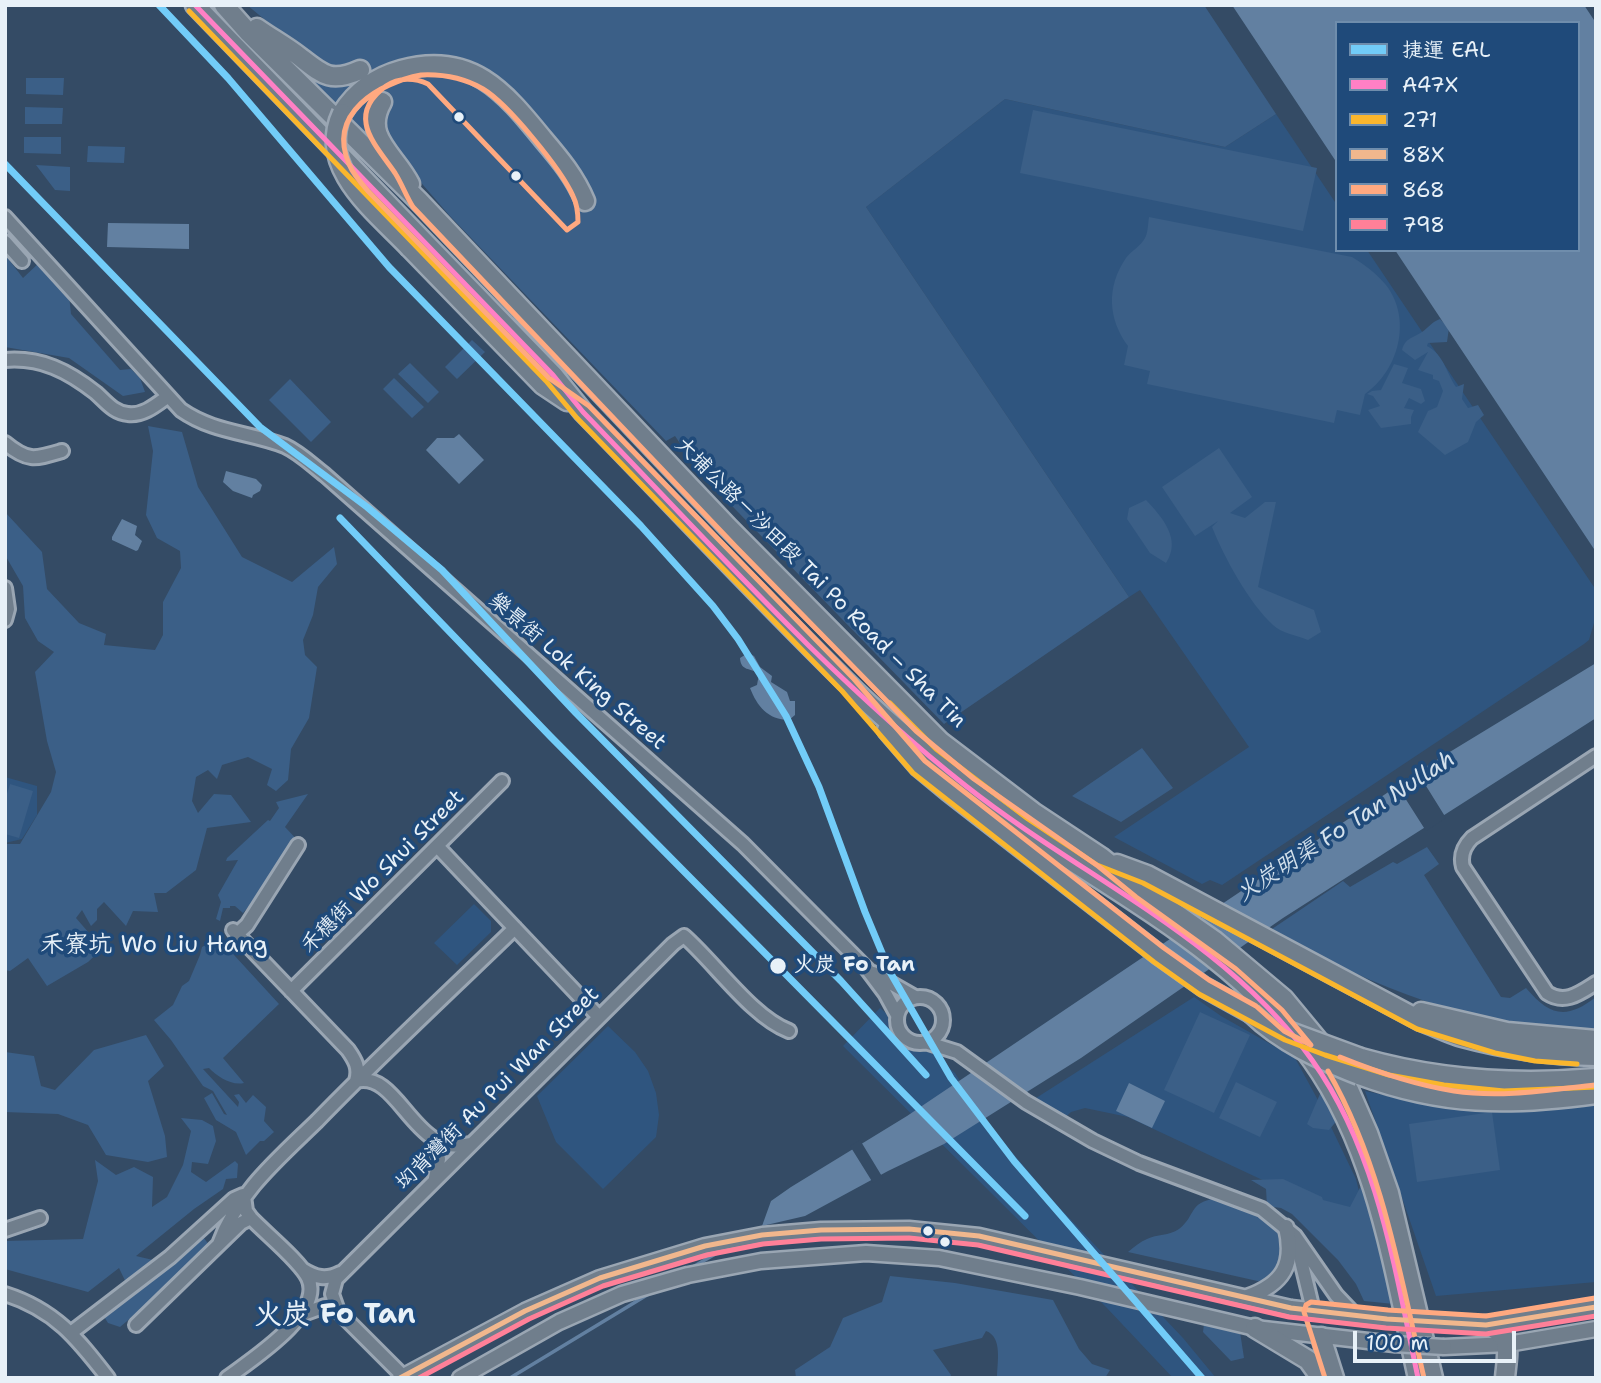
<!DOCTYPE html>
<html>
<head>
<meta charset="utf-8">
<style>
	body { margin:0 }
	#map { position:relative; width:1601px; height:1383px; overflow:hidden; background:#344b65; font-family:"Shantell Sans","LXGW WenKai TC",sans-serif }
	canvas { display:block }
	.frame { position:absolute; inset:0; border:7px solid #e8f1f8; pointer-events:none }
	.legend { position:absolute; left:1335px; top:21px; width:245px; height:231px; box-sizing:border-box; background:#1f4a7a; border:2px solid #6f8dac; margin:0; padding:9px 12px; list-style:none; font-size:21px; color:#e8f1f8 }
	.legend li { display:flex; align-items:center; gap:14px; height:35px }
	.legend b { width:35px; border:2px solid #6f8dac }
	.scale { position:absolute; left:1353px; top:1331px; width:163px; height:32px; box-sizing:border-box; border:4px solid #e8f1f8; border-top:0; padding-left:9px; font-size:21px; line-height:24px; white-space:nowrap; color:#e8f1f8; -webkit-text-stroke:5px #1f4a7a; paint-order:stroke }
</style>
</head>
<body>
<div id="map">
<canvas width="1601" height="1383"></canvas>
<div class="frame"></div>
<ul class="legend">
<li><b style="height:9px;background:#72ccf8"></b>捷運 EAL</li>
<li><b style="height:9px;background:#ff80c5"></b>A47X</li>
<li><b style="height:9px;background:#fab62d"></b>271</li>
<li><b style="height:9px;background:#f1b78d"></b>88X</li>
<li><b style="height:9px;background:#ffa980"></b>868</li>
<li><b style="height:9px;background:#ff8098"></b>798</li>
</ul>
<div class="scale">100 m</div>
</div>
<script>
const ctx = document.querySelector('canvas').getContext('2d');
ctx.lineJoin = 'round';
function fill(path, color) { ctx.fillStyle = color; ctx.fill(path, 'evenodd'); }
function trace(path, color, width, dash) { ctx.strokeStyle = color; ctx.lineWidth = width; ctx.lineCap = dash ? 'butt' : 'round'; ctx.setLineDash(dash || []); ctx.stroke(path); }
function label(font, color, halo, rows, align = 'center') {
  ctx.font = font + ' "Shantell Sans","LXGW WenKai TC",sans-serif'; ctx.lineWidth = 7; ctx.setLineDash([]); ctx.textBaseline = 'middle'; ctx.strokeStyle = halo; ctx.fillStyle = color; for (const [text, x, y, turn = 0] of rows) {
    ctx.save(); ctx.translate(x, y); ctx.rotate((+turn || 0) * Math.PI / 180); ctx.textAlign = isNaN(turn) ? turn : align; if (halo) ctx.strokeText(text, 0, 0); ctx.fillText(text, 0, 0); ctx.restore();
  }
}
const built = new Path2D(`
	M1005,99L1225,147L1276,114L1337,205V250H1367L1596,590V616L1589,640L1584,644L1222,885L1210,880L1202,884L1114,837L1249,747L1140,590L1129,597L866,207Z
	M5,777L37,786V815L22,839L5,843Z
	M474,904L491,921V932L457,965L434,943Z
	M1194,997L1221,1016L1295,1058L1319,1102L1356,1179L1364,1212L1313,1199L1271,1184L1128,1117L1085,1108L1071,1112L1056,1126L1033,1100Z
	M880,1008L955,1073L976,1107L1005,1144L1057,1205L1183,1338L1216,1378H1173L1106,1307L843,1046Z
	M608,1026L635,1052L648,1071L656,1093L659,1115L656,1137L603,1189L556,1142L537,1096Z
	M1365,1091L1425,1104L1507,1107L1596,1095V1282L1436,1296Z`);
const green = new Path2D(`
	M247,5H1204L1276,114L1225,147L1005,99L866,207L1129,597L944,724L701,474L675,436L666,441L449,215L391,148L383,153L295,63L304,52Z
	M26,78H64L63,95L26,94Z
	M25,107L63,108L62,124H25Z
	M1033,110L1317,168L1303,231L1020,173Z
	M24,137H61V154L24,153Z
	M88,146L125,147L124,163L87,162Z
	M36,165L70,167V191L55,190Z
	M1149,217L1352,257C1365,265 1376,273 1386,285C1413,320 1398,371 1365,394L1360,415L1337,410L1334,423L1147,384L1150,371L1124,365L1128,346C1108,319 1106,287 1126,258C1131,251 1141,246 1145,238C1148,233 1148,223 1149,217Z
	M6,256L23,278L42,260L68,286L71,314L120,370L131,369L140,378L145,392L123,396L69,358L5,347Z
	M1440,319L1449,328L1447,342L1428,343L1427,346C1444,355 1446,372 1456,387L1464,384L1462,399L1468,408L1478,405L1484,415L1476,422L1468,442L1445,455L1418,432L1428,411L1437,407L1443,391L1439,381L1433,379V375L1418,370L1428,352L1415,360L1402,350C1405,338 1413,338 1422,332C1429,327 1432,322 1440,319Z
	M472,340L485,352L457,379L445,367Z
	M410,363L439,392L428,403L398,374Z
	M1394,364L1408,368L1402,383L1421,389L1425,401L1421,404L1409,398L1404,408L1414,410L1411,417V424L1381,428L1368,410L1380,406L1373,396L1367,394L1372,391L1381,390Z
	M394,378L424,407L412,418L383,389Z
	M290,379L331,422L311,442L269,400Z
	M148,426L182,432L198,487L242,557L292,582L334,547L337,564L318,587L313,615L303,640L305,655L317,667L309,718L291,749L288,780L276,791L267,785L272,769L248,757L222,765L217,779L208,770L196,777L192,801L198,813L214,794L231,795L251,822L207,828L196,870L166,893H154L158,912L133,911L126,926L104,902L97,909V920L91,926L82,910L76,918L89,933L108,943L88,962L47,986L28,958L10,971L5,970V844H20L51,792L56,772L47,741L35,672L54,652L38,641L25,618L23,586L5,555V512L42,552L47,589L79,623L106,634L104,645L155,650L163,635V602L181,568L180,551L157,538L146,515L153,451Z
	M1219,448L1252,497L1230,513L1245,518L1265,502H1276L1258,587L1314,610L1321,632L1308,640C1298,636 1281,633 1273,625C1249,603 1224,557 1212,527L1218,521L1195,536L1162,487Z
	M1146,500C1162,517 1182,539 1166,563L1150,553L1127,519L1129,508Z
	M1142,748L1173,788L1121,822L1072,796Z
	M10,784L33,791L19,838L5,834V800Z
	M308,794L285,827L302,845L243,913L235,906H230V908H223L220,921L216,919L221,902L218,895L238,860L226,861L227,858L268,820L270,821L279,808L276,802Z
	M1427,847L1439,864L1424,875L1501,997L1510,998L1526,988C1550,1016 1566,1020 1596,997V1033C1474,1026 1376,991 1272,929L1343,881L1350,887L1393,862L1397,864Z
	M211,942L223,943L279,1004L223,1058L244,1083C231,1086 217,1076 209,1068L203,1069L238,1107L239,1102L234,1095L239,1094L246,1103L253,1095L266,1107L264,1121L274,1132L264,1141H260L246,1155L236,1132L216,1120L204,1098L212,1093L224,1114L227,1115L213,1091L203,1086L171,1040L154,1020L173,1005L182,986L189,981L200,955L202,947Z
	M1200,1012L1250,1035L1214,1113L1164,1090Z
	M146,1035L164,1066L148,1081L165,1136L167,1157L148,1162L106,1155L88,1125L58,1114L5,1112V1052L34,1056L41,1086L55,1090L94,1050Z
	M1236,1082L1277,1102L1260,1137L1219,1118Z
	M1323,1087L1339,1118L1329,1130L1313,1128L1307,1124Z
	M1492,1112L1500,1170L1417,1182L1409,1124Z
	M181,1118L202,1120L213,1126L216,1141L208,1164L192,1162L191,1172L206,1182L235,1161L238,1164L237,1178L226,1179L223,1189L194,1209L136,1256L170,1264L203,1237L210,1246L152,1300L120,1327L108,1323L103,1315L131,1293L119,1268L88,1292L5,1269V1241L83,1239L98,1181L95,1160L116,1175L134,1167L153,1177L152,1207L167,1197L183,1165L191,1131Z
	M1283,1179L1322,1197L1323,1200L1350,1207L1364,1180L1376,1224L1394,1304L1364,1301L1356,1284L1338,1260L1292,1214L1281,1208L1267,1206L1266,1189L1251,1180Z
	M1217,1198L1265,1217L1281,1228C1284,1255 1287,1267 1262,1282L1128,1252C1134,1247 1140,1242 1147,1239C1157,1234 1169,1236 1179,1229C1197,1215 1187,1203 1217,1198Z
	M890,1276L955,1283L1053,1300L1079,1349L1092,1364L1110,1370L1105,1378H997C997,1363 1003,1337 986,1331L982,1338L933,1350L951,1375L950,1378H796L795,1370L830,1347L843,1318L882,1302Z
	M1204,1324L1240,1332L1244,1358L1231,1361L1203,1332Z`);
const water = new Path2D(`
	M1232,5H1584L1596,23V552L1395,250H1578V23H1337V163Z
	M108,223L189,224V249L107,247Z
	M459,434L484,460L459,484L426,450L437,438H454Z
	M226,471L256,479L262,485L260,491L253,495L252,498L233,491L223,482Z
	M122,519L137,526L135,535L142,541L138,550L136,551L112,540V537Z
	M748,653L754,656L760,667L772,676L771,682L787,692L790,701H795V715L789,720C768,720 757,706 750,688L757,685L759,674C750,667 741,672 740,658Z
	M1596,663V718L1283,918L1081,1058L944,1144L888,1171L805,1216L762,1226L771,1201L791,1187L907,1116L1430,764Z
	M1129,1083L1165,1101L1152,1128L1116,1111Z`);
const pier = new Path2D(`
	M1418,773L1446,818L1426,831L1398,787Z
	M860,1140L883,1178L873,1183L850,1146Z`);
const stream = new Path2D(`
	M691,1268L724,1249
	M510,1378L652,1292`);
const minor = new Path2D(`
	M5,217L181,410C214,433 249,432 285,446C300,453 312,465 325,475L743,844L867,969L885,993L897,1015
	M5,242L22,261
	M5,360C41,357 68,371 96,393C106,402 114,413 128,414C143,416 156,405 167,397
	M5,443C28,462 35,459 62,451
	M5,588L8,609L5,620
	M1596,756L1472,838C1463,847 1460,856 1463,867L1547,993C1565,1005 1580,993 1596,983
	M437,846L599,1017
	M233,930L348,1050C355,1060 360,1068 356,1081
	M236,935L247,925L298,845
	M873,973L915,997
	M291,991L502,781
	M897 1020a23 23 0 1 1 46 0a23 23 0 1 1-46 0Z
	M925,1042L957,1052L1026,1102L1093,1141L1139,1163L1262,1209L1295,1236L1336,1295L1356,1316
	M356,1081C400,1070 413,1159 470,1144
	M435,1178L439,1159L435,1141
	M5,1230L40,1218
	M1296,1240L1313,1310
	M219,1244C237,1193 279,1158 317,1121C381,1055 449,992 515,928
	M302,1269C316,1278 326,1280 340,1273
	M5,1294C55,1310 77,1338 108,1378
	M303,1314L325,1306L338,1311
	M136,1325L241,1223L251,1218
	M72,1332L170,1257L234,1199L243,1195
	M227,1378C251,1360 325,1313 308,1278C300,1261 265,1233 251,1218L246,1211L244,1196
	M405,1378L338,1311L332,1294L336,1279L673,944L684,936C715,963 752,1017 789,1031`);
const major = new Path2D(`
	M1247,1297C1283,1284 1295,1265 1286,1227
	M1434,1322L1486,1325L1596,1307
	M1444,1347L1508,1344L1596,1329
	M400,1378L525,1311L600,1278L705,1246L762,1235L821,1230L909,1229L979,1236L1291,1308L1387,1319
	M460,1378L559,1322L622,1294L688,1275L761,1261L866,1253L939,1258L1080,1287L1255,1328L1394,1344`);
const highway = new Path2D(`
	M195,5L553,375L583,412C671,502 756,594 846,682C883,719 926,753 966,786C1080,879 1225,936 1312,1060C1377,1151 1394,1271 1418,1378
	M224,5L248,32L419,201L728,527L941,742L1033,812L1101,857L1139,888L1215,941L1284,999L1327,1051L1350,1092L1368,1133L1389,1193L1433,1378
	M257,28C271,38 286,46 300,57C323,75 331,83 360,70
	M382,102C362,137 395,154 410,184
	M342,113C356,91 376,77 401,70C471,51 504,91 543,139C560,159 575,177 585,201
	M410,248L543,385L567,401
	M887,730L919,767L948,791L1159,955L1204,987L1251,1013
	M1117,864L1147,875L1421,1021C1435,1026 1448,1033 1462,1037C1506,1049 1550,1055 1596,1056
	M1421,1012L1507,1032L1596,1040
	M1361,1058C1438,1080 1516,1085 1596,1078
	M1359,1075C1443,1106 1508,1106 1596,1094
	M1486,1325C1514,1335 1507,1353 1505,1378
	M1255,1328L1308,1360L1321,1378
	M1321,1337L1334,1378`);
const majorBridge = new Path2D(`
	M1387,1319L1434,1322
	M1394,1344L1444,1347`);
const highwayBridge = new Path2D(`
	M342,113C316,168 376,212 410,248
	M1251,1013C1282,1043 1319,1059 1359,1075
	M1285,1030L1361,1058`);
const bus1 = new Path2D(`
	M195,5L553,375L583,412C707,540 826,675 966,786C1081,877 1225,938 1312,1060C1378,1152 1395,1270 1418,1378`);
const bus2 = new Path2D(`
	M189,11L546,381L577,418L842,691L913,773L1154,962L1199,994L1285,1040L1325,1055L1389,1075L1444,1085L1504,1091L1596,1087
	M890,703L936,749L1028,819L1097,865L1143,883L1417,1029L1495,1053L1535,1061L1577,1064`);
const bus3 = new Path2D(`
	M400,1378L525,1311L600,1278L705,1246L762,1235L821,1230L909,1229L979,1236L1291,1308L1387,1319L1486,1325L1596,1307`);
const bus4 = new Path2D(`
	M421,75C443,74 464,78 483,89C508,104 561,169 573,196C577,204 578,213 578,222L567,230L428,84C415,78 399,77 386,86C345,116 375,144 395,173C402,184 406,196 413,207L736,547L916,731L974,779L1098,866L1136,897L1236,969L1282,1010L1311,1045L1284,1031L1256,1006L1209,980L1164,948L925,761L854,679L589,406L549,378L368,191C361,183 353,174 349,164C327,113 379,83 421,75Z
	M1340,1057C1377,1072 1415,1085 1454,1091C1501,1098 1549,1090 1595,1085
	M1328,1071C1382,1165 1400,1274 1424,1378
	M1325,1378L1304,1312L1306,1305L1311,1302L1388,1310L1486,1316L1595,1298`);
const bus5 = new Path2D(`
	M419,1378L529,1319L603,1286L707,1255L763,1244L821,1239L909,1238L978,1245L1289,1317L1386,1328L1486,1334L1596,1316`);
const metro1 = new Path2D(`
	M159,5L228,78L389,267L641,526L713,606L738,639L786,716L819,787L865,912L890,972L951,1078L1014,1161L1202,1378
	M5,164L260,427L367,507L442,570L576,713L841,981L926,1075
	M340,518L550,736L1025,1216`);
const markers = [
	[459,117,6,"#e8f1f8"],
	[516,176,6,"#e8f1f8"],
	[778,966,9,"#e8f1f8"],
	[928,1231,6,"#e8f1f8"],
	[945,1242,6,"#e8f1f8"]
];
const streetNames = [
	["大埔公路－沙田段 Tai Po Road – Sha Tin",820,583,45],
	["樂景街 Lok King Street",577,672,41],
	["禾穗街 Wo Shui Street",383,872,-45],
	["㘭背灣街 Au Pui Wan Street",498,1089,-45]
];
const stopNames = [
	["火炭 Fo Tan",794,966]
];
const waterNames = [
	["火炭明渠 Fo Tan Nullah",1346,827,-33]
];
const quarterNames = [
	["禾寮坑 Wo Liu Hang",154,946]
];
const districtNames = [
	["火炭 Fo Tan",335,1316]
];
fill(built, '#2f557f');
fill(green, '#3b5f87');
fill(water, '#6280a1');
fill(pier, '#344b65');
trace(stream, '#6280a1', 3.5);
trace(minor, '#9aa6b3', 18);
trace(major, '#9aa6b3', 19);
trace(highway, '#9aa6b3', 23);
trace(minor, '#707e8c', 12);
trace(major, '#707e8c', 14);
trace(highway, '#707e8c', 18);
trace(majorBridge, '#9aa6b3', 19, []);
trace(highwayBridge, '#9aa6b3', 23, []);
trace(majorBridge, '#707e8c', 14);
trace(highwayBridge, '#707e8c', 18);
trace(bus1, '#ff80c5', 5);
trace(bus2, '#fab62d', 5);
trace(bus3, '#f1b78d', 5);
trace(bus4, '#ffa980', 5);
trace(bus5, '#ff8098', 5);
trace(metro1, '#72ccf8', 7);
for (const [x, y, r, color] of markers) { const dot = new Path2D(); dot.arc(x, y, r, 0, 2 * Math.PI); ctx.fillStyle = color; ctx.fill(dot); trace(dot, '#1f4a7a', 2.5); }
label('21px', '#e8f1f8', '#1f4a7a', streetNames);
label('bold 21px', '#e8f1f8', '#1f4a7a', stopNames, 'left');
label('italic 23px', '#d4e1ec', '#1f4a7a', waterNames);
label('24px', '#e8f1f8', '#1f4a7a', quarterNames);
label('bold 28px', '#e8f1f8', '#1f4a7a', districtNames);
</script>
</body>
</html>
